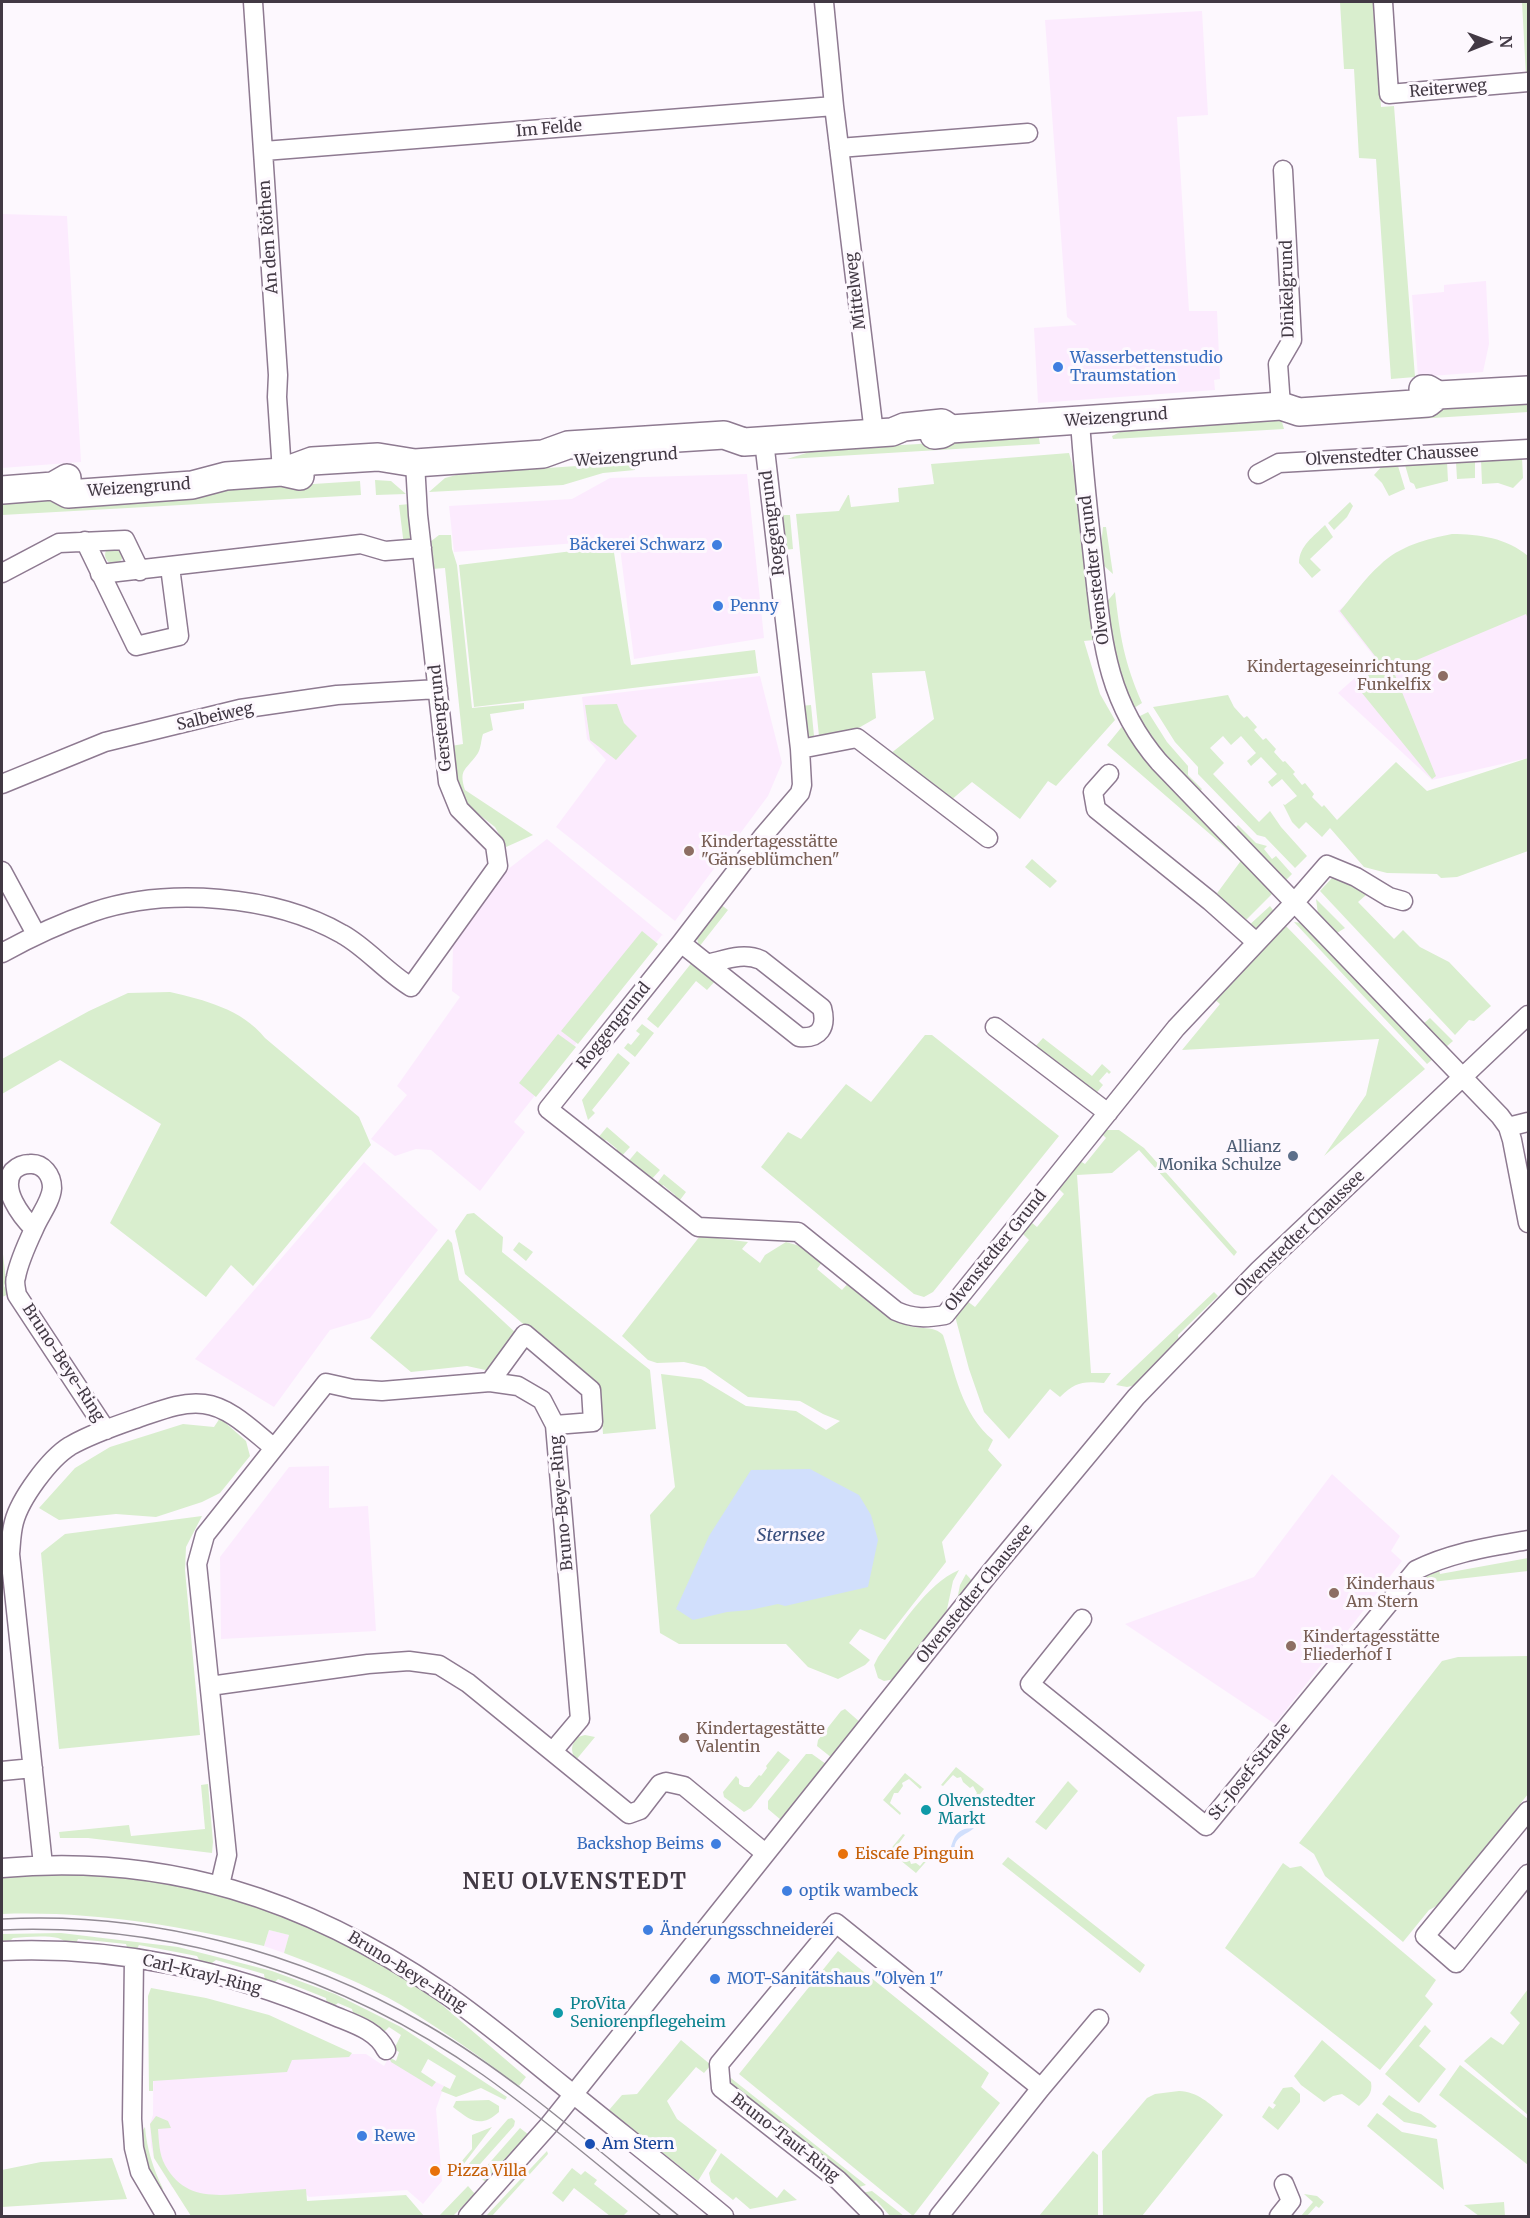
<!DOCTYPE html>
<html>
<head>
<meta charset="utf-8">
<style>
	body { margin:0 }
	#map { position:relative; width:1530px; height:2218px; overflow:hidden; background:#fdf8fe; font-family:Merriweather,serif }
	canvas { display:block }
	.frame { position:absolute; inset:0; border:3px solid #423944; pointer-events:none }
	.north { position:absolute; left:1458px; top:12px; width:60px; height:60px; -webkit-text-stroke:4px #fdf8fe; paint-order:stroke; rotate:89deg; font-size:16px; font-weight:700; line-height:24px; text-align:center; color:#423944 }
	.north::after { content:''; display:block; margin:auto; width:21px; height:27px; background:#423944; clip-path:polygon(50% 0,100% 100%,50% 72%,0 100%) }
</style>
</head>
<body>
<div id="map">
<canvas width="1530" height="2218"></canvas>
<div class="frame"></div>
<div class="north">N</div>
</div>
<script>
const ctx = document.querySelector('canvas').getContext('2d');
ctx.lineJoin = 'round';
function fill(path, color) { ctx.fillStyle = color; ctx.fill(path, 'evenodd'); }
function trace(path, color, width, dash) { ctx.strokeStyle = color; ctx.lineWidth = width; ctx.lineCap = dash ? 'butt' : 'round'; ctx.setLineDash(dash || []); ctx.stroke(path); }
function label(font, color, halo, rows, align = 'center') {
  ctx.font = font + ' Merriweather,serif'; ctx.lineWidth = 6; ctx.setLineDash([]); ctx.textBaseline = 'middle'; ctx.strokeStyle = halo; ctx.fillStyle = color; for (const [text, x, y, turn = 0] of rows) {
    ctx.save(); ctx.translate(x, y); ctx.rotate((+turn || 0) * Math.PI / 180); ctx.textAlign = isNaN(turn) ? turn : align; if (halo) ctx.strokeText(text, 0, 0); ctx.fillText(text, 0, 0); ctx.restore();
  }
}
const built = new Path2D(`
	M1202,11L1208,115L1177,117L1189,311H1217L1220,379L1214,380L1215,390L1038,403L1034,328L1077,325L1067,317L1045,20Z
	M2,214L67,216L81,462L2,468Z
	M1486,281L1489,344L1483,372L1418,377L1412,295L1444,292V285Z
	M747,474L764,638L634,659L619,540L454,552L449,506L572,499L610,478Z
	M1395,562L1528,568V758L1432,780L1338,693L1376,659L1338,611Z
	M760,676L782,763L768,796L675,921L556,827L606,760L587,739L582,697Z
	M547,839L664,936L662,935L514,1122L525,1132L480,1191L431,1150L416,1149L395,1156L371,1139L407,1095L397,1086L460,997L452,991L453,946L507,870Z
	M364,1162L438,1230L370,1318L330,1330L274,1407L195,1359Z
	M329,1466V1508L368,1506L376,1631L221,1639L220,1557L289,1467Z
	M1332,1474L1400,1536L1391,1551L1402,1561L1275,1724L1125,1624L1254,1577Z
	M269,1930L289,1935L284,1953L264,1946Z
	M154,1993L339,2054H366L384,2066L389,2057L432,2087L436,2082L444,2086L436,2109L442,2181L423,2204L407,2190L309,2197L303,2191L214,2199L172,2187L154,2158L151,2146L150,2124L153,2115Z`);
const green = new Path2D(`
	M1340,2H1374L1381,107L1394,106L1415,377L1391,379L1376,159L1359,158L1354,69H1344Z
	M1522,2H1528V77L1526,76Z
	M1528,401V412L1369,422V412Z
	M1278,419L1282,422L1284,429L1113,439L1112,436L1124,430Z
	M1038,433L1040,444L787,459L816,450L919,444L971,436Z
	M1069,453L1075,473L1094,640L1084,641L1100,694L1115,720L1056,786L1048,781L1020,819L972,782L949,802L890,754L934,719L925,671L872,673L876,718L848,734L819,736L796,514L839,511L848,495H849L851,507L899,502L898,488L934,484L931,464Z
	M1522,458L1523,478L1513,488L1498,483L1482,484L1481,460Z
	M1475,461V478L1457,479L1456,462Z
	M635,462V470L603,473L563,485L429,492L445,478L460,474Z
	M1447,462L1448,481L1416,489L1414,484L1410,482L1405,465Z
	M1382,466H1398L1405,489L1389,496L1382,483L1374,475Z
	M375,480L391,481L406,494L376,495Z
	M360,481L361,495L2,515V504Z
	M1350,502L1353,506L1347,517L1334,530L1328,523Z
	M410,504C412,519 420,538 404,546L399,505Z
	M784,515H790L793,549L783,550L780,520Z
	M1325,525L1333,537L1310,559L1321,570L1312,578L1299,563C1299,546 1314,536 1325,525Z
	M1103,527H1106L1113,574L1103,565L1101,546Z
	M1452,534C1479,534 1507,538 1528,556V619L1526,614L1393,670L1436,776L1432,779L1362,693L1375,656L1340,611C1353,596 1365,578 1380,565C1399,546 1427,539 1452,534Z
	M439,535H451L452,549L457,565L472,708L524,703V709L490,714L493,730L483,734C481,740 481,748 478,753C467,770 458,768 465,790L533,835L506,847L495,827L472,809L458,792L451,746L463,744L445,568L432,569L430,542Z
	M105 555a9 9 0 1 1 18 0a9 9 0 1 1-18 0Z
	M613,546L631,665L755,650L758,673L474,707L459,565Z
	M1115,592C1120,636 1124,662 1142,703L1134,708C1116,673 1111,642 1105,604Z
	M1228,695L1234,707L1244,718L1247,716L1257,727L1254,730L1263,740L1266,738L1276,749L1274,752L1283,762L1285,761L1295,772L1293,774L1302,785L1305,783L1314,794L1312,797L1322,807L1324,805L1337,820L1396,762L1427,791L1528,758V851L1457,877L1441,878L1437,874L1387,873L1364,867L1330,828L1322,837L1306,822L1299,829L1292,822L1283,804L1285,805L1297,796L1282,779L1272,787L1268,782L1277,774L1261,757L1251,766L1247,761L1256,753L1241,736L1231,745L1223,736L1210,748L1224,763L1213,774L1259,822L1270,811L1281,827L1307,856L1295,868L1265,837L1257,835L1198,774V767L1175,742L1153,707Z
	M617,704L624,723L637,736L616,760L590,740L585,705Z
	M811,705L814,736L810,737L803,730L800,706Z
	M1148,712L1167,742L1188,766V775L1202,789L1199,793L1150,736L1138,717Z
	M1125,723L1273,893L1243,923L1215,896L1240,862V860L1107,745Z
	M1238,825L1256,843L1267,846L1264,849L1272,859L1276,856L1292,874L1285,881L1235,828Z
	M1032,859L1057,881L1050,888L1025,867Z
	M1332,878H1349L1366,895L1358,902L1394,939L1403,930L1420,947L1449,962L1491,1006L1474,1021L1469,1020L1455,1035L1320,891Z
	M1316,899L1345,928L1337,933L1318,914Z
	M720,904L728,910L699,947L696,934Z
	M1270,906L1276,914L1259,928H1246Z
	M1294,922L1302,923L1434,1058L1427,1064Z
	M1285,925L1425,1069L1324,1156L1366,1095L1379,1039L1182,1050L1220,1004L1214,999Z
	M642,931L658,944L578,1044L561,1031Z
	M693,961L717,979L707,990L696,981L658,1028L647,1019Z
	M170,992C204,1000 242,1009 265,1038L359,1117L371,1145L253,1286L231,1265L206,1297L110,1223L161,1124L60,1060L2,1094V1059L89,1011L128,993Z
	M1430,1018L1453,1041L1446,1047L1423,1024Z
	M642,1024L654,1033L635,1057L624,1048L628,1043L631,1045L640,1034L636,1031Z
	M558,1034L576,1047L536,1097L519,1083Z
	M925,1035H932L1059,1136L933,1292L924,1297L914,1294L761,1167L788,1132L801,1139L846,1084L871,1102Z
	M1043,1038L1092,1076L1102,1064L1111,1072L1109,1074L1107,1072L1099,1081L1103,1085L1094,1096L1034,1048Z
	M618,1053L630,1063L592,1110L595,1113L588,1120L582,1100Z
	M607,1127L630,1147L620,1158L615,1154L617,1149L606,1140L602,1143L597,1139Z
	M1105,1130H1119L1144,1148L1237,1252L1234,1256L1139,1150L1112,1173L1077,1175L1091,1373H1111L1104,1383C1082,1381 1076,1382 1060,1397L1050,1389L1009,1439L984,1412L969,1369L955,1316L967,1301L975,1307L1029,1240L1022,1233L1031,1222L1037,1227L1064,1194L1059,1189L1080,1161L1085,1164L1106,1138L1102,1134Z
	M637,1151L660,1170L650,1181L627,1163Z
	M664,1174L686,1192L677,1204L672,1200L675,1195L663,1185L659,1190L655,1186Z
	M474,1213L503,1237L502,1252L650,1370L656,1429L603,1434L600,1390L465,1274L455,1231L467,1214Z
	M700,1236L748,1242L742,1249L760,1263L765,1255L786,1242L807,1248L823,1261L817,1269L842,1290L850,1281C867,1295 886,1317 907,1325C919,1330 934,1325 943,1335C955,1372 961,1414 993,1440L988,1450L1002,1465L942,1542L946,1562L885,1640L860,1629L849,1643L870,1660L865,1665L838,1679L808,1667L786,1644H679L660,1633L650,1515L675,1487L661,1374L701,1379L746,1406L796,1411L826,1430L840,1421L823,1414L800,1401L748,1397L705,1367L684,1362L657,1363L648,1360L622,1336Z
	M448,1239L452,1243L459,1280L518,1335L490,1371L467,1366L411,1372L370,1338Z
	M519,1242L533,1252L526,1261L513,1250Z
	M2,1245L6,1281L4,1286L9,1294L2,1297Z
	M1214,1292L1218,1296L1178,1335L1179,1341L1136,1385L1127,1387L1116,1385Z
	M220,1418L246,1441L250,1456L220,1493L202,1502L156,1517L116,1514L59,1520L39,1508L75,1468L110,1447L183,1424L214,1427Z
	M202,1516L186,1547L185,1570L200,1735L59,1749L41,1553L65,1534Z
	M1528,1558V1571L1423,1583L1418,1578L1438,1566L1440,1574Z
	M959,1570L953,1581L946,1614L895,1679L884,1681L878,1678L874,1665L878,1657C899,1629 926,1584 959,1570Z
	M966,1574L976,1585L955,1610L960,1585Z
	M1528,1656V1794L1442,1903L1429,1910L1403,1942L1325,1876L1314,1854L1299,1843L1442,1661L1458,1657Z
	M845,1709L861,1723L832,1758L817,1746L818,1740L841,1711Z
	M585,1735L595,1737L576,1760C570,1751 571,1744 578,1737Z
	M778,1751L790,1760L751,1808L744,1812L724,1797L723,1792L736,1776L739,1779V1784L744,1787H749L759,1775L761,1776L767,1768L766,1766Z
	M806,1754H812L826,1764L781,1820L768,1809V1801Z
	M956,1767L984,1789L970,1807L968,1805L977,1793L973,1786L970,1788L963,1782L961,1777L957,1778L953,1775L943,1786L941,1785Z
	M905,1773L922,1787L920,1789L909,1779L902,1783L903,1786L898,1793H894L890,1803L901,1813L900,1815L883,1800Z
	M1068,1781L1078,1791L1046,1830L1035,1822Z
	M208,1784L213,1842L212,1853L88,1838H60L59,1832L129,1825L131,1836L205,1829L201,1785Z
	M903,1834L905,1835L896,1847L899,1854L903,1852L909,1858L911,1864L916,1863L920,1866L929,1855L931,1856L916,1873L889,1851Z
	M1008,1857L1145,1965L1140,1973L1002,1864Z
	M1283,1863L1290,1868L1301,1866L1436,1980L1425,1996L1433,2004L1380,2070L1225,1948Z
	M43,1874H95L165,1882L217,1893L316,1928L420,1986L526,2077L519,2086C481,2057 442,2030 401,2005C365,1984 324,1968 284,1953L289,1935L269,1930L264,1946C177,1925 91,1911 2,1914V1876Z
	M61,1933L178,1947L272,1971L335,1994L401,2027L507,2097L505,2100L481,2088L456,2097L441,2091L444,2086L450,2089L456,2076L428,2059L421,2072L436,2082L432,2087L391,2062L389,2057L396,2061L399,2052L394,2049L401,2035L389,2027L384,2032L354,2017L352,2009L338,2003L333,2007L327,2005L326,1998L278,1979L273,1984L265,1981L264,1974L216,1960L208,1966L201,1963L197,1956L139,1945L136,1951L128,1950L126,1944L78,1939L75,1946C67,1945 65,1940 58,1938C44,1935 27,1937 13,1938L7,1944H2V1934Z
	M838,1951L989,2073L981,2087L1000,2103L913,2216L739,2074Z
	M151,1988L206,1998L269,2015L352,2053L349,2057L292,2060L287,2072L153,2081V2091H149L148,1996Z
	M1528,1989V2115L1464,2061L1491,2037L1503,2045L1520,2023L1510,2013Z
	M1425,2025L1431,2031L1419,2046L1446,2069L1419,2103L1385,2074Z
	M681,2040L711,2065L704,2073L696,2067L667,2101L677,2119L717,2150L698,2181L609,2110L622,2095L637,2094Z
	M1322,2040L1371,2082C1373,2094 1367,2098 1359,2106L1342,2094L1333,2096L1324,2102L1301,2085L1294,2076Z
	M1460,2065L1528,2119V2165L1439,2095Z
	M727,2075L866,2185L856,2188L832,2163L728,2081Z
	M1292,2087L1300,2094V2102L1278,2130L1262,2117L1269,2106L1273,2109L1276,2105L1273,2103L1283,2088Z
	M1179,2091C1198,2092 1209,2103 1223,2115L1142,2216H1103L1102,2151L1147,2098L1155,2094Z
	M1389,2095L1411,2111L1421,2114L1437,2126L1435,2128L1404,2122L1382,2104Z
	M489,2100L499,2106V2112C480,2129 470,2120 453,2107L456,2101Z
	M1377,2113L1402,2132L1437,2139L1444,2190L1367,2126Z
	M156,2116L168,2121L171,2128L158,2129C159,2141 159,2154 165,2165C184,2200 216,2196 250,2193C269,2192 287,2190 306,2189L307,2201L406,2195L424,2216H191L154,2158L150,2124Z
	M512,2118L515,2121L514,2126L473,2172L467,2166L508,2119Z
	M145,2127C147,2150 153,2168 163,2189L161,2190L145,2163L141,2133Z
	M492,2127L463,2165L461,2162L472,2149V2135Z
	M520,2128L529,2135L487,2183L478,2176Z
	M547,2151L548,2154L492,2216H486Z
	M1093,2151L1098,2155V2216H1039Z
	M721,2153L777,2198L784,2189L797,2200L750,2209L736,2197L733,2200L711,2182L709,2173Z
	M112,2158L127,2199L2,2207V2170L41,2162Z
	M572,2168L581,2175L585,2171L597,2180L594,2184L628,2211L623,2216H610L574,2188L563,2202L552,2193Z
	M468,2186L475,2194L453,2216H439Z
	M872,2191L904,2216H890L876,2200L870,2204L861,2193Z
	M1304,2194L1317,2196L1324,2202L1319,2208L1316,2206L1307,2216H1301L1313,2202Z
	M1504,2202L1505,2216H1479L1464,2205Z`);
const water = new Path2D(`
	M810,1469L859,1495L871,1515L878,1540L868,1587L785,1606L778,1604L750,1610L727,1612L693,1620L676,1609L709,1536L751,1470Z
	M974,1828C965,1836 952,1837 955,1853L953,1856L949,1853C954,1839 954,1828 974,1828Z`);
const minor = new Path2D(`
	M253,2L278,375L277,397L282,472
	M824,2L834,106L874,433
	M1383,2L1389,94L1528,82
	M839,148L1028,133
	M264,151L834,106
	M1281,406L1278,364L1292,340L1283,170
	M1080,421C1083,467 1088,512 1093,557C1102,636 1104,698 1159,762L1500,1116L1508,1127L1512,1140L1528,1223
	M764,441L800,749L802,785L800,793L764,835L681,943L548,1109L698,1227L798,1232L896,1311C914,1319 927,1318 945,1315L1176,1028L1294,903L1327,865L1356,877L1389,897L1403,901
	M1258,474L1279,463L1528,449
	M85,541L136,646L179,636L170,567
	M2,573L59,543L125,540L140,571
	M100,574L361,544L385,551L422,548
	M800,749L857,738L988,838
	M1109,774L1093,792L1096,809L1210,901L1256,942
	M2,784L105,742L240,709L337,695L438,689
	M2,871L36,934
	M681,943L799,1037C820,1039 827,1027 822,1008L761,960C743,952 725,960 707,964
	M2,953C31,937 61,923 93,912C167,887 274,895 342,934C366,947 386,972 411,987L498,866L495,845L459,809L448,782L418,515L415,463
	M995,1027L1108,1113
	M1508,1127L1528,1122
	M34,1229C21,1216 0,1189 13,1171C18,1166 23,1164 30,1164C43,1163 52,1175 52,1188C51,1202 39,1216 34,1229C27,1244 19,1261 16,1277C14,1282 16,1289 17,1295L106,1430
	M490,1382L525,1334L591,1390L593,1422L555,1425
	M1082,1619L1030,1684L1206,1826L1416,1570C1452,1552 1490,1547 1528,1540
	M210,1686L368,1664L409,1661L439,1665L468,1683L629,1814L640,1810L660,1784L666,1782L684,1786L765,1853
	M2,1771L33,1768
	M1528,1811L1425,1936L1456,1963L1528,1874
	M43,1865L10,1554C11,1544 11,1533 14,1522C20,1499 49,1459 70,1446C91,1434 115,1426 138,1418C159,1411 182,1401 204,1404C230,1407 253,1431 273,1447
	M2,1868C165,1853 306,1899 441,1991C484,2020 522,2053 562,2085C616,2129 671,2172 724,2216
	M220,1885L227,1855L197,1564L205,1535L326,1383L353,1389L382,1391L490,1382L518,1386L542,1400L555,1425L580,1719L553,1751
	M2,1951C113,1946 228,1970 330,2014C350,2023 376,2029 386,2050
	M134,1958L132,2119L134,2148L140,2172L166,2216
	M468,2216L549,2125L989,1574L1136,1397L1259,1270L1528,1015
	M874,2216L838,2180L721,2088L719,2064L836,1923L1041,2088
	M939,2216L1041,2088L1099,2019
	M1279,2216L1291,2201L1284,2184`);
const secondary = new Path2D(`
	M1423,389H1428L1438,395L1528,390
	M934,435L942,434L951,429L1281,406L1299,412L1428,403L1438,395
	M282,472L312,461L378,457L415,463L543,454L568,445L724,435L744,442L892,432L904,427L942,423L951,429
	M53,486L68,494L192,485L226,476L282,472L300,476
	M2,490L53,486L67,478`);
const tram = new Path2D(`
	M2,1919C149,1911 299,1951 427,2025C518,2078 598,2151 679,2216
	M2,1930C174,1923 343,1976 483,2075C545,2119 602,2169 661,2216`);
const markers = [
	[1058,367,6,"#3f7fe0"],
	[717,545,6,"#3f7fe0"],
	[718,606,6,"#3f7fe0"],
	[1443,676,6,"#8d6e63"],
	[689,851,6,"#8d6e63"],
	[1293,1156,6,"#5c6f8a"],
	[1334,1593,6,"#8d6e63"],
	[1291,1646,6,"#8d6e63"],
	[684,1738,6,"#8d6e63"],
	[926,1810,6,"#0f9aa8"],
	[716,1844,6,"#3f7fe0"],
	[843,1854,6,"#e8710a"],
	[787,1891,6,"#3f7fe0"],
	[648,1930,6,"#3f7fe0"],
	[715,1979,6,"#3f7fe0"],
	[558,2013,6,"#0f9aa8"],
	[362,2136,6,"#3f7fe0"],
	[590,2144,6,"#1a4fb4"],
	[435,2171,6,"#e8710a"]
];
const streetNames = [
	["Reiterweg",1448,89,-5],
	["Im Felde",549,129,-5],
	["An den Röthen",269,237,-94],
	["Dinkelgrund",1288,289,-91],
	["Mittelweg",856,291,-97],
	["Weizengrund",1116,418,-4],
	["Olvenstedter Chaussee",1392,456,-3],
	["Weizengrund",626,458,-4],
	["Weizengrund",139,488,-4],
	["Roggengrund",773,523,-97],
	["Olvenstedter Grund",1095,570,-97],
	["Salbeiweg",215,717,-13],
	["Gerstengrund",441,718,-96],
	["Roggengrund",614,1026,-51],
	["Olvenstedter Chaussee",1300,1234,-44],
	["Olvenstedter Grund",996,1251,-51],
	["Bruno-Beye-Ring",63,1363,57],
	["Bruno-Beye-Ring",562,1503,-95],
	["Olvenstedter Chaussee",975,1594,-51],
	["St.-Josef-Straße",1250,1772,-51],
	["Bruno-Beye-Ring",407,1972,32],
	["Carl-Krayl-Ring",202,1975,14],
	["Bruno-Taut-Ring",785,2138,38]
];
const shopNames = [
	["Wasserbettenstudio",1070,358],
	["Traumstation",1070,376],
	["Bäckerei Schwarz",705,545,"right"],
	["Penny",730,606],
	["Backshop Beims",704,1844,"right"],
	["optik wambeck",799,1891],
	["Änderungsschneiderei",660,1930],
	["MOT-Sanitätshaus \"Olven 1\"",727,1979],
	["Rewe",374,2136]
];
const educationNames = [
	["Kindertageseinrichtung",1431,667,"right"],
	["Funkelfix",1431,685,"right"],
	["Kindertagesstätte",701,842],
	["\"Gänseblümchen\"",701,860],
	["Kinderhaus",1346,1584],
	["Am Stern",1346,1602],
	["Kindertagesstätte",1303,1637],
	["Fliederhof I",1303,1655],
	["Kindertagestätte",696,1729],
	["Valentin",696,1747]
];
const serviceNames = [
	["Allianz",1281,1147],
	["Monika Schulze",1281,1165]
];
const cultureNames = [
	["Olvenstedter",938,1801],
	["Markt",938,1819],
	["ProVita",570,2004],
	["Seniorenpflegeheim",570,2022]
];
const foodNames = [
	["Eiscafe Pinguin",855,1854],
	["Pizza Villa",447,2171]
];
const transitNames = [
	["Am Stern",602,2144]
];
const waterNames = [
	["Sternsee",791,1536]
];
const districtNames = [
	["NEU OLVENSTEDT",575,1883]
];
fill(built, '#fcebfe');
fill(green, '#d9eece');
fill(water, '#d1dffc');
trace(minor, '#8e7a91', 21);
trace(secondary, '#8e7a91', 30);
trace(minor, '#fff', 18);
trace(secondary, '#fff', 27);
trace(tram, '#928b94', 1.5);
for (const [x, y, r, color] of markers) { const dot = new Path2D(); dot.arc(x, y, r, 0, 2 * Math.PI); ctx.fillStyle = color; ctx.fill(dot); trace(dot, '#fdf8fe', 2); }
label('16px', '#423944', '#fdf8fe', streetNames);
label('16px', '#366cbe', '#fdf8fe', shopNames, 'left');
label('16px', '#785e54', '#fdf8fe', educationNames, 'left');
label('16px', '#4e5e75', '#fdf8fe', serviceNames, 'right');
label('16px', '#0d838f', '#fdf8fe', cultureNames, 'left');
label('16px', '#c56008', '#fdf8fe', foodNames, 'left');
label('16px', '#164399', '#fdf8fe', transitNames, 'left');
label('italic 18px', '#394f7e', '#fdf8fe', waterNames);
ctx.letterSpacing = '1.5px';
label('bold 22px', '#423944', '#fdf8fe', districtNames);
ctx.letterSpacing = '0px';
</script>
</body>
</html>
